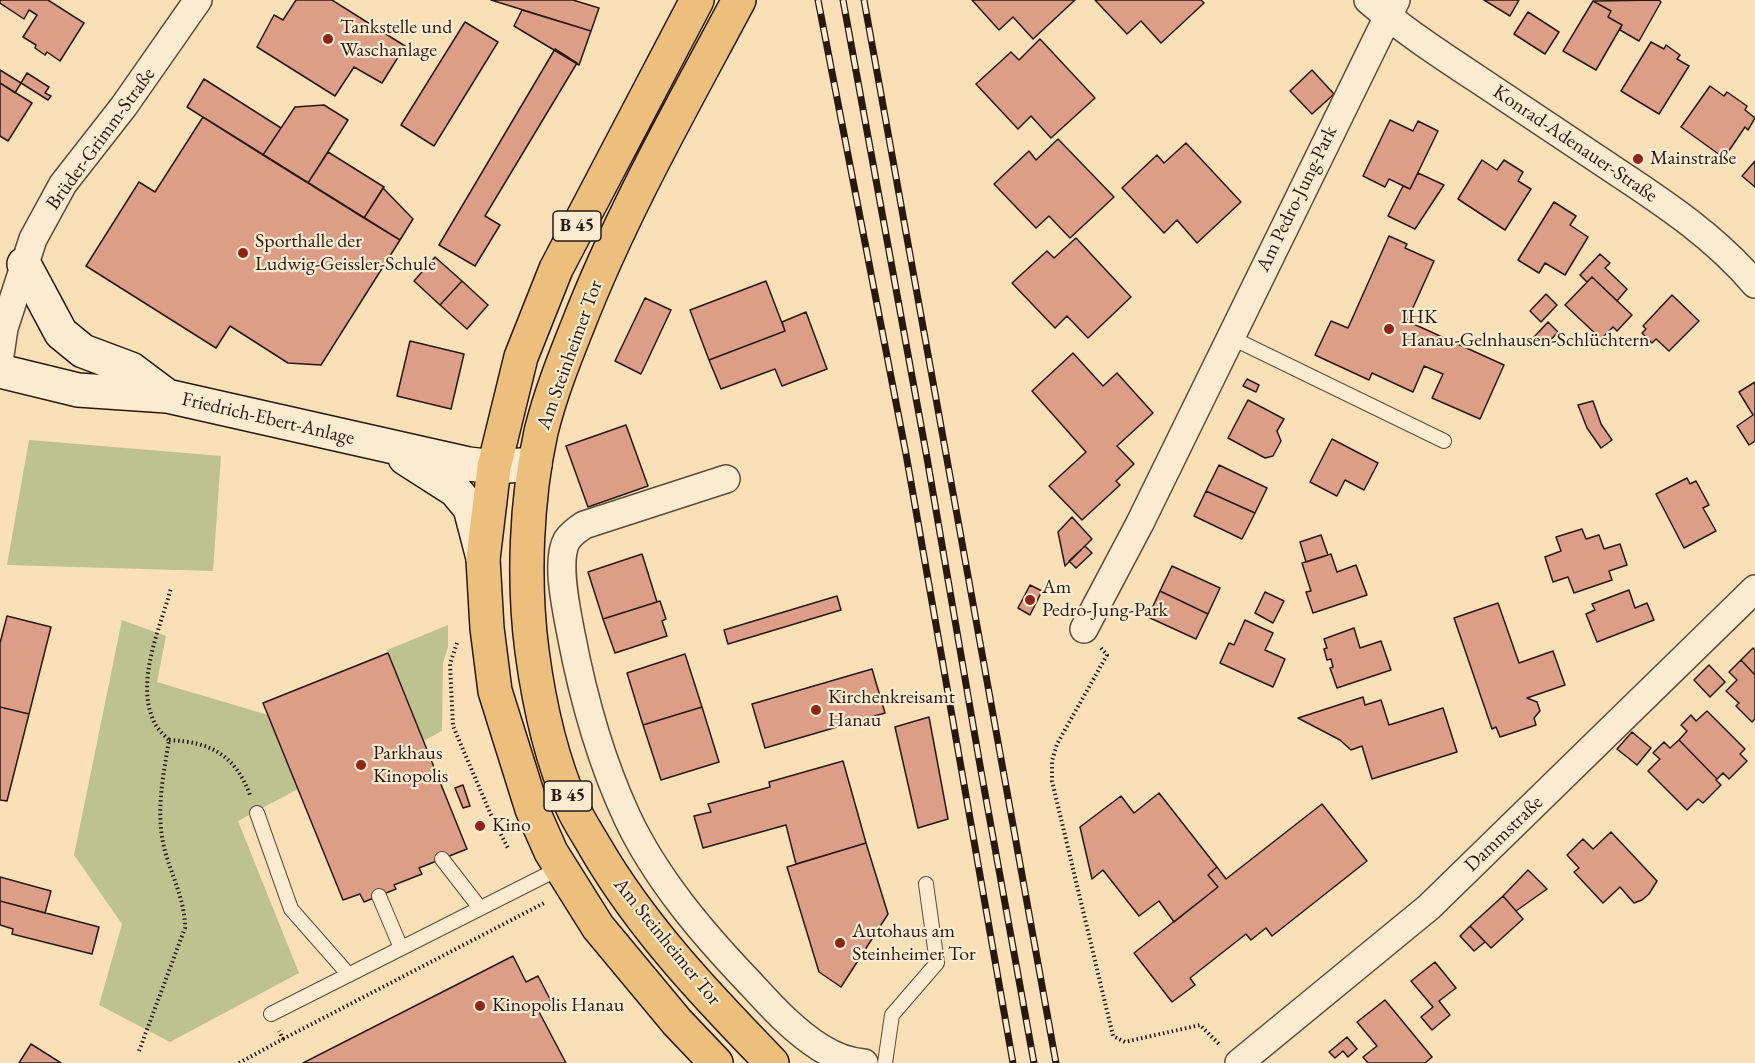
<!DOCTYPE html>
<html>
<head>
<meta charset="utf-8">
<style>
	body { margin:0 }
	canvas { display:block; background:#f9e0b7 }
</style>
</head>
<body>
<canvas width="1755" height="1063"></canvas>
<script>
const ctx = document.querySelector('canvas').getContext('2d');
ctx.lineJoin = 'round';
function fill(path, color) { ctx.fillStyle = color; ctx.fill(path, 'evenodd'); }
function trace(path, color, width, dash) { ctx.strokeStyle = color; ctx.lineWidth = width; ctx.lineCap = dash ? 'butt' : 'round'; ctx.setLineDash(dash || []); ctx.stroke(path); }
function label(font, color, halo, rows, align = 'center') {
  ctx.font = font + ' "EB Garamond",serif'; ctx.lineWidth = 4.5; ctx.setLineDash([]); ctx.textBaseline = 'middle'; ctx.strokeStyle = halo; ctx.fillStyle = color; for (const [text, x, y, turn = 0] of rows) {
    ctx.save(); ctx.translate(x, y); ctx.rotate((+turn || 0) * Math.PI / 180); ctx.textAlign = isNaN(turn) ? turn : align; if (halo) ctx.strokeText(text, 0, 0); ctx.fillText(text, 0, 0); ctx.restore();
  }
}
const green = new Path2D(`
	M29,440L221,456L213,571L7,565Z
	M122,620L166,636L157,682L268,715L298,789L238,821L299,973L170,1042L99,1005L122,924L74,855Z
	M448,625V647L443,663L442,731L423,741L387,650Z`);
const building = new Path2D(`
	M0,0H48L84,23L60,61L47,52L45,55L35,48L36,45L23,37L37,15L29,10L24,19L0,3Z
	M296,0H332L405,46L382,83L354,67L335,96L257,47L274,15L283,20Z
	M491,0H573L599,8L591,31Z
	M972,0H1075L1033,39L1013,17L999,30Z
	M1095,0H1201L1204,3L1161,43L1141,21L1127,34Z
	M1484,0H1519L1510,16Z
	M1659,0L1661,2L1639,41L1620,30L1622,25L1608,17L1611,11L1593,1Z
	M1593,1L1611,11L1608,17L1622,25L1596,70L1563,51Z
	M522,10L591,31L579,65L514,26Z
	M1528,12L1559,32L1545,54L1514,34Z
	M465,22L498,42L434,146L401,125Z
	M1040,39L1095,98L1051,138L1031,116L1018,129L976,84L1011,52L1019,60Z
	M1651,42L1664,49L1666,45L1680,55L1677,59L1689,66L1659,114L1621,91Z
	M555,49L577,63L485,216L500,225L475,266L439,245Z
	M0,70L21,83L15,93L0,83Z
	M1312,70L1334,94L1312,114L1290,91Z
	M27,73L49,87L45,93L51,96L48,100L21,83Z
	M204,79L281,128L263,155L187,107Z
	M0,83L32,103L8,141L0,136Z
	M1710,86L1724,96L1727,92L1747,106L1745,110L1755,118L1748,130L1745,127L1724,158L1681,127Z
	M324,105L348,120L308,183L263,155L295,107Z
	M203,117L400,240L321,365L288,363L230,326L216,348L86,266L139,182L155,192Z
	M1390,120L1413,131L1418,121L1438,131L1410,189L1389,179L1385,187L1363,176Z
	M1058,139L1114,197L1070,238L1049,216L1036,228L994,184L1029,151L1036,160Z
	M1186,143L1241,202L1197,243L1177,220L1164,233L1122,188L1157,155L1164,163Z
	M328,152L384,187L364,218L308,183Z
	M1482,160L1497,170L1504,160L1523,172L1518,181L1531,189L1505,230L1458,199Z
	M1755,161V187L1742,176Z
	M1418,173L1444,185L1415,229L1388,216L1403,186L1410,189Z
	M383,188L413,219L400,240L364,218Z
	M1554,202L1576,216L1570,225L1588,237L1565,275L1545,263L1539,273L1518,260Z
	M1389,236L1407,244L1405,248L1434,261L1407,321L1504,365L1480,419L1432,398L1443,374L1424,366L1413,392L1372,373L1369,380L1315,355L1331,321L1348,328Z
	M1076,238L1131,297L1088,338L1067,316L1055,328L1012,283L1047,251L1054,258Z
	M1600,254L1610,263L1605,268L1627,289L1617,301L1592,277L1587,282L1580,275Z
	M435,257L462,281L440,305L414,281Z
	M1592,277L1632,315L1617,331L1613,327L1601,339L1565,305Z
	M462,281L488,305L467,329L440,305Z
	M766,281L785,331L709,360L690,310Z
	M1546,294L1557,305L1541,322L1530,311Z
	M1672,295L1699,321L1669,351L1656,339L1652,343L1642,333L1646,329L1643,326Z
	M645,298L671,310L641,374L615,361Z
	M806,312L827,369L782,386L775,369L721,389L709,360L785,331L782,322Z
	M1548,322L1558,332L1544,347L1534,337Z
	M410,341L464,354L451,409L397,396Z
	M1073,353L1103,386L1117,373L1153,413L1117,446L1134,464L1116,481L1120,485L1082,520L1049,486L1086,452L1032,391Z
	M1247,379L1259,385L1256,392L1243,386Z
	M1755,382V441L1749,445L1737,426L1753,415L1739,392Z
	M1248,400L1284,419L1277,431L1281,441L1273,456L1265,458L1228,438Z
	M1593,401L1601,424L1612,440L1601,448L1587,428L1578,405Z
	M626,425L648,486L588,507L566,446Z
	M1332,439L1378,463L1364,490L1345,480L1337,496L1310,482Z
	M1219,465L1267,488L1255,513L1206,491Z
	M1687,478L1690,484L1696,481L1709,505L1703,508L1716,531L1684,548L1656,494Z
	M1206,491L1255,513L1242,539L1194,516Z
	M1072,517L1092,539L1065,566L1058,532Z
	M1582,529L1586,539L1599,535L1604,549L1620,544L1627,565L1609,571L1612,580L1574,593L1568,577L1553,582L1545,557L1561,551L1556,537Z
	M1321,535L1328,555L1306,562L1300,542Z
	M1085,546L1092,553L1076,568L1069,561Z
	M642,554L657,602L603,619L588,572Z
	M1331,554L1337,572L1356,565L1367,595L1313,613L1306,592L1311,591L1302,563Z
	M1172,566L1220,588L1208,614L1160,591Z
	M1030,585L1042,591L1030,615L1018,608Z
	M1629,590L1635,608L1647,603L1654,620L1597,642L1586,614L1595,610L1592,604Z
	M1160,591L1208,614L1196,639L1148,617Z
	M1265,592L1284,601L1273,623L1255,613Z
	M837,596L841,610L728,644L724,630Z
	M660,601L666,619L662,621L667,636L615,653L603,619Z
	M1498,603L1519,663L1553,651L1565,685L1527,698L1537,702L1540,711L1534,718L1536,725L1500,737L1496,727L1492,729L1454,618Z
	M7,616L51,627L29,714L0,707V643Z
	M1245,620L1273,633L1265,650L1285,659L1273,687L1220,663L1229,643L1234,645Z
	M1354,628L1360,648L1381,641L1391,670L1337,688L1330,668L1333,667L1331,659L1327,660L1324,649L1327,648L1324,639Z
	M1753,648L1755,650V675L1741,660Z
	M388,653L467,849L419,868L422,874L394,885L396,889L364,902L360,894L343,900L263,703Z
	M685,654L702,707L643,725L627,673Z
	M1741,660L1755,675V719L1752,722L1736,706L1739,703L1726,691L1737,680L1729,672Z
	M1709,665L1725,682L1710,697L1694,680Z
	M872,669L885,713L765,748L752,704Z
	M1363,697L1365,705L1381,700L1389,725L1443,708L1457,752L1372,779L1362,746L1351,750L1340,740L1298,718Z
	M0,707L29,714L7,801L0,800Z
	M702,707L719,762L661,780L643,725Z
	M1707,711L1745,749L1740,754L1747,761L1729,779L1723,773L1717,779L1679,740L1687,731L1681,725L1691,715L1696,721Z
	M929,717L948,819L918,828L895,727Z
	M1632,732L1651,748L1637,765L1617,749Z
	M1679,740L1717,779L1716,780L1721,785L1703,803L1698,799L1687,810L1648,771L1660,759L1653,753L1664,742L1670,748Z
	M843,761L866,843L796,864L786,825L703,848L694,816L711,812L708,804L770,787L769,782Z
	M463,785L470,806L463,808L455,788Z
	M1159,793L1217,867L1208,875L1218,887L1174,922L1159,901L1139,916L1103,870L1092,879L1080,827L1121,796L1134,813Z
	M1322,804L1367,861L1272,936L1266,928L1251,940L1246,934L1190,978L1195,985L1172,1002L1134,953L1218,887L1208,875L1217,867L1226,879Z
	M1611,832L1657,881L1649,894L1642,900L1634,903L1620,887L1603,903L1574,872L1579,868L1567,855L1583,839L1593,849Z
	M866,843L888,914L841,987L819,972L787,867Z
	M1528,870L1547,889L1516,911L1503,896Z
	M0,877L51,891L45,913L0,901Z
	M1503,896L1523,919L1491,948L1470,926Z
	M0,901L99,927L92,954L12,934L13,929L0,925Z
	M1470,926L1485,942L1474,951L1460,936Z
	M513,956L526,982L538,976L552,1003L538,1010L566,1063H303Z
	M1435,962L1456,988L1439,1001L1450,1015L1432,1030L1421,1017L1433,1007L1411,981Z
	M1385,1000L1432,1057L1425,1063H1368L1363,1057L1377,1046L1357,1022Z
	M1347,1037L1357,1049L1348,1057L1343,1051L1335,1058L1329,1052Z
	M31,1044L61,1063H19Z`);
const path = new Path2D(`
	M457,643L450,664L453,726L491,815L509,850
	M1101,648L1107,655L1057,744L1052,761V781L1113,1036L1125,1042L1200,1025L1220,1045
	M169,740C211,742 235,755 250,795
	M283,1039L546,902
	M139,1051L185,928C185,900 172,877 165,851C155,814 163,777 169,740C164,735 157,729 154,722C135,681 160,629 171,588
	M239,1063L283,1039L279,1031`);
const service = new Path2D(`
	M1230,337L1444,441
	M257,813L291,909L349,975
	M442,859L480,908
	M379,896L401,948
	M271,1014L560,868
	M885,1063L892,1015L937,963L926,884`);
const minor = new Path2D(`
	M1368,0C1403,30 1441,55 1479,80C1525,111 1571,141 1617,172C1667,205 1716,238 1755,284
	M0,355L4,328L33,239L63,184L124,106L198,0
	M726,479L584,525C578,529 571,534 567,540C555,561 567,612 571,634C583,697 600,759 627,817C656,879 704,935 751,984C772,1007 794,1031 821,1048C834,1056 849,1062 864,1063
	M1084,629L1140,523L1396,0
	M1239,1063L1429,907L1755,589`);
const secondary = new Path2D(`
	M24,264L61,333L83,351L131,369L167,396
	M0,371L78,390L167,396L469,464L494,467L535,464
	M405,458L455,490L470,508L483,558`);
const primary = new Path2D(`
	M697,0L556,269L521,357L494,467L483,559L487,628L495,691L532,809L551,852L598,927L677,1022L716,1063
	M739,0C682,107 622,212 578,325C564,360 550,395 541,432C526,500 523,582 532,651C539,704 550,756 572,806C578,820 587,833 595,847C642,928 707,996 772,1063`);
const rail = new Path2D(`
	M818,0L906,454L1013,1063
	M843,0L927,458L981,771L1034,1063
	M864,0L1056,1063`);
const markers = [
	[328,39,6,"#8f2418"],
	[1638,159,6,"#8f2418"],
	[243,253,6,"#8f2418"],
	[1389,329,6,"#8f2418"],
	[1030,600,6,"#8f2418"],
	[816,710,6,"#8f2418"],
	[361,765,6,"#8f2418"],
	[480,826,6,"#8f2418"],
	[840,943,6,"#8f2418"],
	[480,1006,6,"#8f2418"]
];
const shields = [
	[577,226,48],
	[568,796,48]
];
const shieldNames = [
	["B 45",577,226],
	["B 45",568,796]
];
const poiNames = [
	["Tankstelle und",340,28],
	["Waschanlage",340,51],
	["Mainstraße",1650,159],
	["Sporthalle der",255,242],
	["Ludwig-Geissler-Schule",255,265],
	["IHK",1401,318],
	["Hanau-Gelnhausen-Schlüchtern",1401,341],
	["Am",1042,588],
	["Pedro-Jung-Park",1042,611],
	["Kirchenkreisamt",828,698],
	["Hanau",828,721],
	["Parkhaus",373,754],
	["Kinopolis",373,777],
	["Kino",492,826],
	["Autohaus am",852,932],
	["Steinheimer Tor",852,955],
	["Kinopolis Hanau",492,1006]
];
const streetNames = [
	["Brüder-Grimm-Straße",101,139,-54],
	["Konrad-Adenauer-Straße",1575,144,34],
	["Am Pedro-Jung-Park",1297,199,-64],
	["Am Steinheimer Tor",570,355,-70],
	["Friedrich-Ebert-Anlage",268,419,13],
	["Dammstraße",1504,834,-44],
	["Am Steinheimer Tor",667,942,51]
];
fill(green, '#bec28e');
fill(building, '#dd9e87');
trace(building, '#271910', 1.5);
trace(service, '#5c4b3a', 16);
trace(minor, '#5c4b3a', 30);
trace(secondary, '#271910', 36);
trace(primary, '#271910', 36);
trace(path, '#271910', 4, [1.5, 3]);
trace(service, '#fbebd0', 14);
trace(minor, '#fbebd0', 27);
trace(secondary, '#fbebd0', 33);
trace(primary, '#ecc07c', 33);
trace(rail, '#271910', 7);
trace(rail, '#fbebd0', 4.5, [14]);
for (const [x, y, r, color] of markers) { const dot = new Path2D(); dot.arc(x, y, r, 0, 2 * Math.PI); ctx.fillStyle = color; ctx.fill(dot); trace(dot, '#fbebd0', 2); }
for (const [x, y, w] of shields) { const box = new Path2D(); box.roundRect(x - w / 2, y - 15, w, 30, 4.5); ctx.fillStyle = '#fbebd0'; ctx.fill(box); trace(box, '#271910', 1.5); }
label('bold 18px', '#271910', null, shieldNames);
label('20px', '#271910', '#fbebd0', poiNames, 'left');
label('20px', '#271910', '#fbebd0', streetNames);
</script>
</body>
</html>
